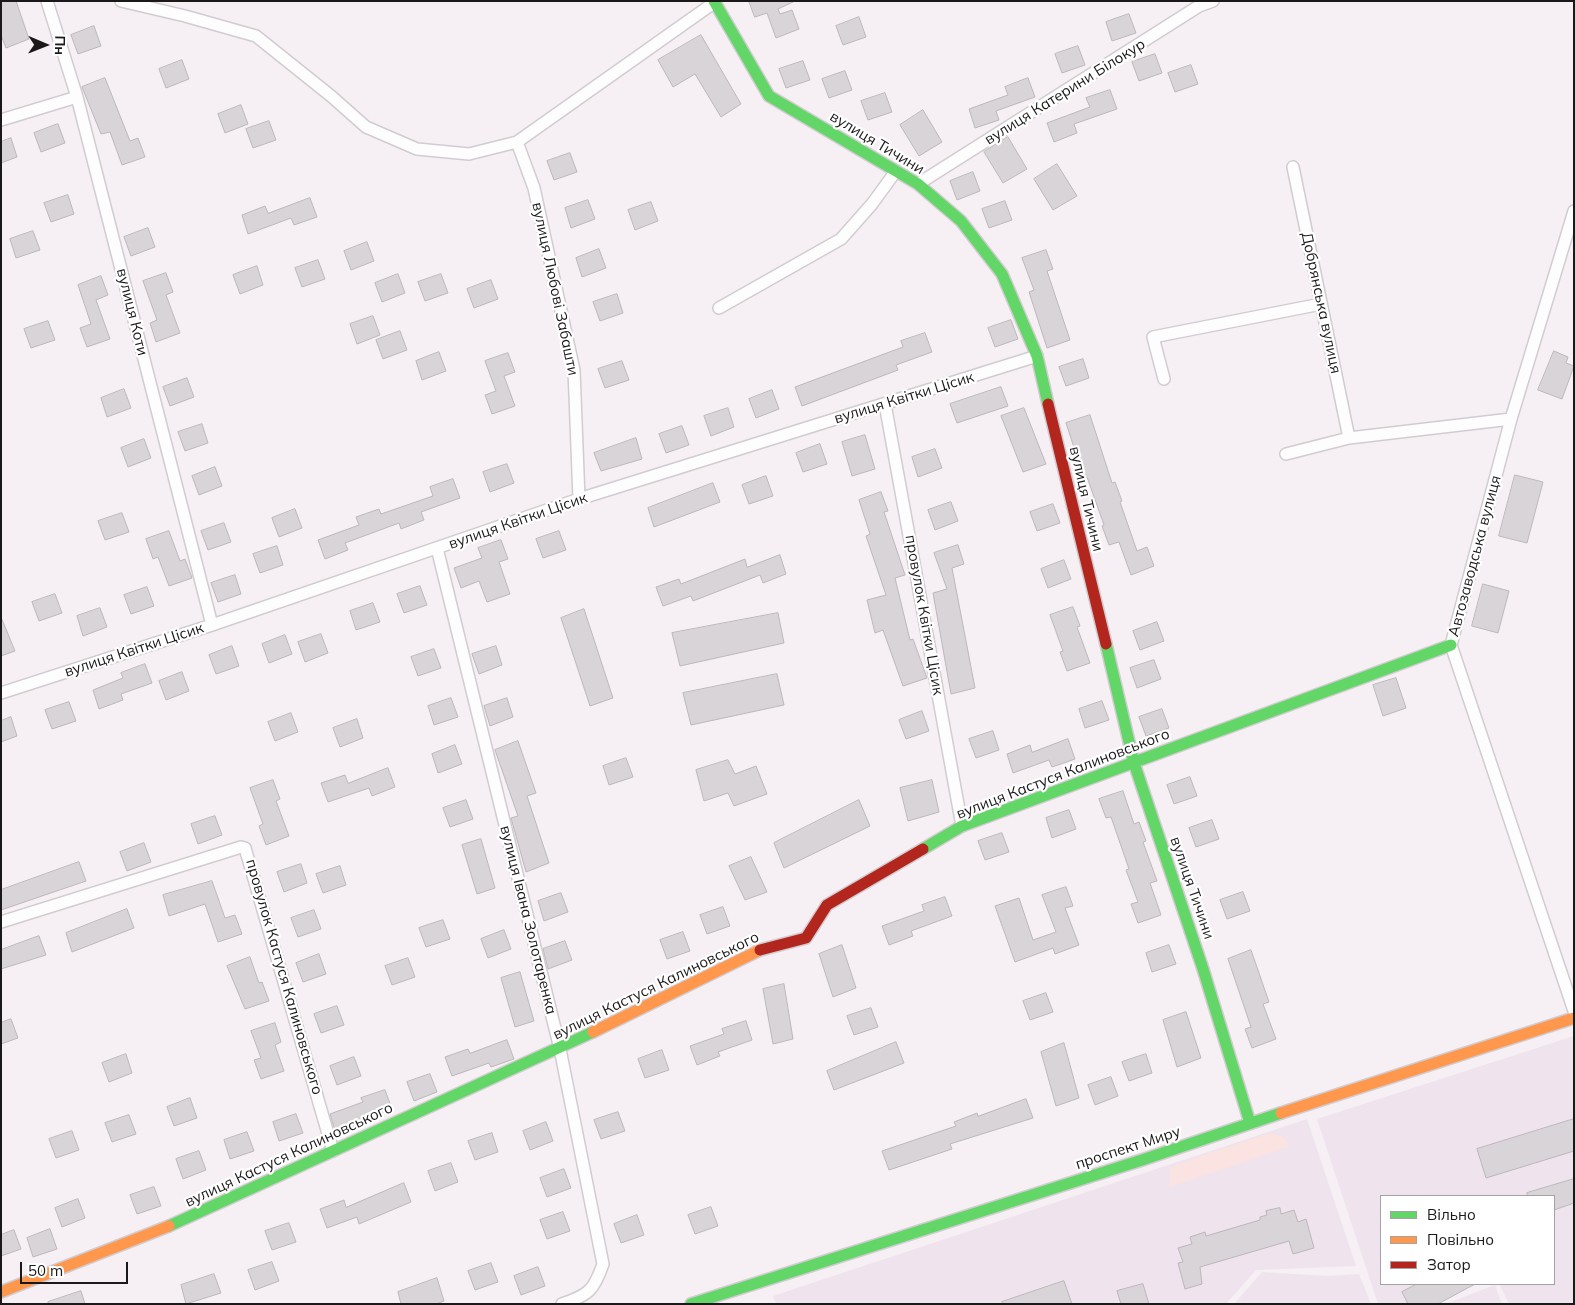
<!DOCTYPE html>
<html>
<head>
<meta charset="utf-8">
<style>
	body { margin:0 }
	#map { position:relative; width:1575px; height:1305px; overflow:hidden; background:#f6f0f5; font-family:Mulish,sans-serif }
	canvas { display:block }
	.frame { position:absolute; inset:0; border:2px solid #1b181a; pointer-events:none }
	.legend { position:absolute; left:1380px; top:1195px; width:175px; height:90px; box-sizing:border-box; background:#fff; border:1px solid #a4a3a3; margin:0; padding:6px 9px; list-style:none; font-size:15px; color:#1b181a }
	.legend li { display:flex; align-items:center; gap:10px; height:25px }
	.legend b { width:25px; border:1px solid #a4a3a3 }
	.north { position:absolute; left:20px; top:20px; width:50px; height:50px; -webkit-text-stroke:4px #fff; paint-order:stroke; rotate:91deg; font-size:14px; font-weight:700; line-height:20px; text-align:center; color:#1b181a }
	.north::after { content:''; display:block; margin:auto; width:18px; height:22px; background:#1b181a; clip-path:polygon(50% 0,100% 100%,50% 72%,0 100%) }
	.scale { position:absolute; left:20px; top:1262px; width:108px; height:22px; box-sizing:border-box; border:2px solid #1b181a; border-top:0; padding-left:6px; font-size:15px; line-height:18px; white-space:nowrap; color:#1b181a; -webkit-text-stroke:4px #fff; paint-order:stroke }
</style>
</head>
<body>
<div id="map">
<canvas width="1575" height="1305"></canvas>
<div class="frame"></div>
<ul class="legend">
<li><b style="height:6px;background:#63d668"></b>Вільно</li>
<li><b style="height:6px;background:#ff974d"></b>Повільно</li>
<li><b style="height:6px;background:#b3261e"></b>Затор</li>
</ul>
<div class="north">Пн</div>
<div class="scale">50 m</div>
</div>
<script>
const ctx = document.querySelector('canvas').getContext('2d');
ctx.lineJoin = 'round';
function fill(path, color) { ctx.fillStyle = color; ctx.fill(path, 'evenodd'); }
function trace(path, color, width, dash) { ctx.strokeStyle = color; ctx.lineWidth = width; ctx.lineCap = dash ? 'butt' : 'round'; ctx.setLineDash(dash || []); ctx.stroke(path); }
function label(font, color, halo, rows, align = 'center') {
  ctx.font = font + ' Mulish,sans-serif'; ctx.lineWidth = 4.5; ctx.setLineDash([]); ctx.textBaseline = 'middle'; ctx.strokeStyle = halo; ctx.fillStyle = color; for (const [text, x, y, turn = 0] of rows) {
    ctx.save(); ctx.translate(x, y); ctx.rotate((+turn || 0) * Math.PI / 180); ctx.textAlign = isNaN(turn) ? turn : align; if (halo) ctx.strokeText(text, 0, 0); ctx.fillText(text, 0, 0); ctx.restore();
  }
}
const built = new Path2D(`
	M1574,1036V1304H1509L1499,1284H1554V1196H1381V1284H1479L1425,1304H1378L1317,1119Z
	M1307,1119L1356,1266L1256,1270L1226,1304H776L773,1296Z
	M1262,1272L1328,1276L1359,1274L1371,1304H1234Z
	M1495,1285L1502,1304H1445Z`);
const green = new Path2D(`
	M1271,1133L1285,1138L1289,1147L1170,1187V1168L1203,1155Z`);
const building = new Path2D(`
	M1,1H16L29,39L6,48L1,35Z
	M749,1H795L778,9L780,14L792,10L799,29L776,38L767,13L755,17Z
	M1129,14L1136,33L1112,41L1106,22Z
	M859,17L866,37L843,45L836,26Z
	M94,26L101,46L78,54L71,35Z
	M701,35L741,104L721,117L695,74L673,87L658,60Z
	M1078,46L1085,65L1062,73L1055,54Z
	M1155,54L1162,73L1139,81L1132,62Z
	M182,60L189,79L166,88L159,69Z
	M803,61L810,80L786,88L779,69Z
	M1191,65L1198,84L1175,92L1168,73Z
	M845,71L852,90L829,98L822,79Z
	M105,78L130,141L138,138L145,157L122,165L110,132L101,134L82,87Z
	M1028,78L1035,97L996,111L999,120L975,128L969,109L1008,95L1005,87Z
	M1110,90L1117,109L1074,124L1077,133L1054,142L1047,123L1090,107L1086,98Z
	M885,93L892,112L868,120L861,101Z
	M241,105L248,124L225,133L218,114Z
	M923,110L942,142L919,156L900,125Z
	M269,121L276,140L253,148L246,129Z
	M58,124L65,143L41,152L34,133Z
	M1008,137L1027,169L1003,183L984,152Z
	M11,138L17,157L1,163V142Z
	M570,153L577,172L554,180L547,161Z
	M1057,164L1077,196L1053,210L1034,179Z
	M973,172L980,191L957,200L950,181Z
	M68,195L74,214L51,222L44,203Z
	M310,198L317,217L294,225L291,218L248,234L242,215L265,206L268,213Z
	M588,200L595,219L571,228L565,208Z
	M1005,201L1012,220L989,228L982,209Z
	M651,202L658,221L635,230L628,210Z
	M148,228L155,247L131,256L124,237Z
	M33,231L40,250L16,258L10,239Z
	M367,242L374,261L351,270L344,251Z
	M599,249L606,268L582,277L576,258Z
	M1046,250L1053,269L1047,271L1070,340L1047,348L1029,292L1034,290L1022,258Z
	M318,260L325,279L302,287L295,268Z
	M257,266L263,285L240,294L233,275Z
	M166,273L173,292L166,295L180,333L156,342L150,323L157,320L143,281Z
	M398,274L405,293L382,302L375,283Z
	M441,274L448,293L425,301L418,282Z
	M101,276L108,295L96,300L110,339L87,347L80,328L91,324L78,285Z
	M491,280L498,299L474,308L467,289Z
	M617,294L623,313L600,321L593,302Z
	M373,316L380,335L357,344L350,324Z
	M1011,320L1018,339L995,347L988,328Z
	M48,321L55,340L31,348L24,329Z
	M400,331L407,350L383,359L376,340Z
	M925,333L932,352L896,365L898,370L802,406L795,387L903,347L901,341Z
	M1554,351L1568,357L1566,363L1574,366L1562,399L1538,390Z
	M439,352L446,371L422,380L416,361Z
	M508,353L515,372L504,376L515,406L492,414L485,395L496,391L485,361Z
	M1083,359L1089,378L1066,386L1059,367Z
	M622,361L629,380L605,388L598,369Z
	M187,378L194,397L170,406L163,387Z
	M1001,387L1008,406L957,423L950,404Z
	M124,389L131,408L107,417L101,398Z
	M772,390L779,409L756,418L749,399Z
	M728,408L734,427L711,436L704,416Z
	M1024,408L1046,464L1023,472L1001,416Z
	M1090,415L1112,483L1115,482L1122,501L1120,502L1137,551L1147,547L1154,566L1131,575L1119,542L1109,545L1102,526L1104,525L1087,477L1084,478L1066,423Z
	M202,424L208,443L185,451L178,432Z
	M682,426L689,445L666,453L659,434Z
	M865,435L875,469L852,476L842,442Z
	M636,438L642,459L601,471L594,453Z
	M144,439L151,458L128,467L121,448Z
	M820,444L827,464L803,472L796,453Z
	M935,449L942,468L918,477L912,457Z
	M507,464L514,483L490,492L483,472Z
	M215,467L222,486L199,495L192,476Z
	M1515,475L1543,482L1527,543L1499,536Z
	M766,476L773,496L749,504L742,485Z
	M453,479L460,498L421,512L424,520L401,529L399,523L345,543L348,550L325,559L318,540L359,525L356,517L379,509L381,514L433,496L430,487Z
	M713,483L720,502L654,527L648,508Z
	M881,492L888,511L884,512L905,575L895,578L910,640L913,639L927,678L903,686L883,630L875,633L867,600L886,595L866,536L870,534L859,500Z
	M951,502L958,521L935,530L928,510Z
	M1053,504L1060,523L1037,531L1030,512Z
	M295,509L302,528L279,537L272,518Z
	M122,513L129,532L105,540L98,521Z
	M224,523L231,542L208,550L201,531Z
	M169,531L180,561L185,559L192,578L169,586L158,557L153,559L146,539Z
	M559,531L566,550L543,558L536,539Z
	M501,540L508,559L499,562L510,594L487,602L479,581L461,588L454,568L482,558L478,548Z
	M958,545L964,564L952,568L975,688L951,694L933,593L947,589L934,553Z
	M277,546L283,565L260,573L253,554Z
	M780,555L786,574L763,583L760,575L693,601L691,596L663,606L656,587L679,579L681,584L745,559L747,567Z
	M1064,560L1071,579L1048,588L1041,569Z
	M235,575L241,594L218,602L211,583Z
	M1483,584L1509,591L1498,633L1472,626Z
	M420,586L427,605L404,613L397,594Z
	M147,587L154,606L131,614L124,595Z
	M55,594L62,613L39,621L32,602Z
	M373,603L380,622L356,630L350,611Z
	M1073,607L1080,626L1077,627L1090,663L1067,671L1060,652L1063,651L1050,615Z
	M100,608L107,627L83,636L77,616Z
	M584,609L613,698L590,706L561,618Z
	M778,613L784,643L680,666L672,633Z
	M1,617L15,651L1,656Z
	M1157,622L1164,641L1140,650L1133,631Z
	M321,634L328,653L305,662L298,642Z
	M285,635L292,654L269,663L262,644Z
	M232,646L239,666L216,674L209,655Z
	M496,646L502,665L479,674L472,654Z
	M434,649L441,668L418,676L411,657Z
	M1154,660L1161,679L1137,688L1130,668Z
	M145,664L152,683L121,694L123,700L99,709L93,690L123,678L121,673Z
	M182,672L189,691L166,700L159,681Z
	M777,674L784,705L691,725L683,693Z
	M1396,678L1406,708L1383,716L1373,685Z
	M451,698L458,717L434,725L428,706Z
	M507,698L513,717L490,726L484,706Z
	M1102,701L1109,720L1085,728L1079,709Z
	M69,702L76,721L52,729L45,710Z
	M1162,709L1169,728L1146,736L1139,717Z
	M922,711L929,731L906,739L899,720Z
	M291,713L298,732L275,741L268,722Z
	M11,717L17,736L1,742V721Z
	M357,719L363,738L340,747L333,728Z
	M993,731L999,750L976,758L969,739Z
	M1068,739L1075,759L1052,767L1049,760L1013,773L1007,754L1030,745L1032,752Z
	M518,741L536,793L527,796L549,863L526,872L511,818L518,816L495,750Z
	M455,745L462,764L438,773L432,754Z
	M626,758L633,777L609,785L603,766Z
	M728,760L735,774L756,766L767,794L734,806L728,793L704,801L696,770Z
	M388,768L395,787L372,796L369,788L328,802L321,783L345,775L348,783Z
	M1190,777L1197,796L1174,804L1167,785Z
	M273,780L280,799L276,801L289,836L266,845L259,826L263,824L250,788Z
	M932,780L939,812L908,821L900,788Z
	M1123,791L1134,824L1139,822L1146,841L1143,842L1157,881L1150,883L1161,915L1138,923L1131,904L1138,902L1126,870L1129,869L1111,817L1106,818L1099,799Z
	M466,800L473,819L450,827L443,808Z
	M859,800L870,826L784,868L774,843Z
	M1069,810L1076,829L1052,838L1046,818Z
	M215,816L222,835L198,844L191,824Z
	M1212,820L1219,839L1196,847L1189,828Z
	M1002,833L1009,852L985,860L978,841Z
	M481,839L495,888L477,894L462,845Z
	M144,843L151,862L127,871L120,852Z
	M751,857L767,892L745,900L729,866Z
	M79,862L86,881L1,910V890Z
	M301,864L307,883L284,892L277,872Z
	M340,866L346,885L323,893L316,874Z
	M212,881L225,918L235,915L242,934L218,942L205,904L169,916L163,895Z
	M1066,887L1073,906L1065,908L1079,945L1055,954L1053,948L1015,962L995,906L1019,898L1033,940L1056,932L1042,895Z
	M1243,892L1250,911L1227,919L1220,900Z
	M561,893L568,912L544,921L538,901Z
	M945,897L952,916L911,931L913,936L889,945L882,926L924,911L922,905Z
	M723,907L730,926L707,934L700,915Z
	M127,909L134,928L72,952L66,933Z
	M314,910L321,929L298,937L291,918Z
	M443,920L450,939L426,947L419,928Z
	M504,930L511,949L488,958L481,939Z
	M683,932L690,951L667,959L660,940Z
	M39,936L46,955L1,969V950Z
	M565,941L572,960L548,969L543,949Z
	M842,945L856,988L833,997L819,954Z
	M1169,945L1176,964L1152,972L1146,953Z
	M1251,950L1269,1002L1263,1004L1276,1039L1252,1048L1245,1029L1251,1027L1228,959Z
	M319,954L326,974L303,982L296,963Z
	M250,957L259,983L262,982L269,1001L245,1009L227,966Z
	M408,958L415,977L392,985L385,966Z
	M520,972L534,1021L515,1027L501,978Z
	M784,984L793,1039L773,1044L763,989Z
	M1046,993L1053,1012L1030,1020L1023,1001Z
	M337,1006L344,1025L321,1033L314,1014Z
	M871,1008L878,1027L854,1035L847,1016Z
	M1186,1012L1201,1058L1177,1067L1163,1020Z
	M11,1019L18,1038L1,1044V1023Z
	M746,1021L752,1040L718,1052L720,1056L697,1065L690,1046L724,1034L722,1029Z
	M275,1023L281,1042L275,1045L284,1071L261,1079L254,1060L261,1058L251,1031Z
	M507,1040L514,1059L491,1067L489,1063L452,1076L445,1057L468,1049L470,1053Z
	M896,1042L904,1063L834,1090L827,1071Z
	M1064,1043L1079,1098L1056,1106L1041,1052Z
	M662,1050L669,1070L645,1078L638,1059Z
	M126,1054L132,1073L109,1082L102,1063Z
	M1146,1054L1152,1073L1129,1081L1122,1062Z
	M354,1057L361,1076L337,1085L330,1066Z
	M430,1074L437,1092L414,1101L407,1082Z
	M1111,1077L1118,1096L1095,1105L1088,1085Z
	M385,1090L392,1109L353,1123L354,1127L336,1134L330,1114L363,1102L361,1098Z
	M190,1098L197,1118L174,1126L167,1107Z
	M1026,1099L1033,1118L950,1144L952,1149L889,1170L882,1151L956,1126L954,1122L977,1113L978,1116Z
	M618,1112L625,1131L601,1139L594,1120Z
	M296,1114L303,1133L279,1141L273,1122Z
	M129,1115L136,1134L112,1142L105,1123Z
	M1574,1119V1151L1486,1178L1477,1149Z
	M546,1122L553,1141L530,1150L523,1131Z
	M72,1131L79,1150L56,1158L49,1139Z
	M247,1132L254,1151L230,1159L224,1140Z
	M492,1133L498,1152L475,1160L468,1141Z
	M199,1151L206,1170L183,1179L176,1159Z
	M451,1163L458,1182L435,1191L428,1171Z
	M564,1169L571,1188L547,1197L540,1178Z
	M1574,1179V1203L1554,1210V1196H1527V1193Z
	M404,1183L411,1202L359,1224L357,1217L327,1228L320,1209L344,1200L346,1207Z
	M154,1187L161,1206L137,1214L130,1195Z
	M78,1199L85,1218L62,1227L55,1208Z
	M711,1207L718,1226L695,1234L688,1215Z
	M1280,1208L1281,1214L1294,1210L1298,1222L1306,1219L1314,1248L1293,1254L1289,1241L1200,1267L1202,1284L1185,1289L1178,1263L1183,1262L1178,1248L1192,1244L1190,1237L1205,1232L1206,1236L1260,1220V1217L1267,1215L1266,1211Z
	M563,1212L570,1231L547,1239L540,1220Z
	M637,1215L644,1235L621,1243L614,1224Z
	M289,1223L296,1242L272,1250L265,1231Z
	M50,1229L57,1249L33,1257L27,1238Z
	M14,1230L21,1249L1,1256V1235Z
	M272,1262L279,1281L255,1290L248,1270Z
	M491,1263L498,1282L475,1290L468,1271Z
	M538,1267L545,1286L521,1295L514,1276Z
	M214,1274L221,1293L186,1304L181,1285Z
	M437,1278L444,1301L436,1304H401L398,1292Z
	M1064,1281L1072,1304H1003L1002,1302Z
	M1143,1284L1149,1304H1121L1117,1291Z
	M1417,1284H1475L1438,1304H1408L1402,1292Z
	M81,1291L85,1304H48V1302Z`);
const street = new Path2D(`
	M47,1L77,97L212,625
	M121,1L185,16L256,36L331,96L366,127L417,149L469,154L517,142
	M1,120L77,97
	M1293,167L1349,438
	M918,184L1199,6L1213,1
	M1574,211L1511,419L1451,645L1574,1011
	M719,308L841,239L872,204L896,171
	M1164,379L1153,337L1321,304
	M885,404L962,826
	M1286,454L1349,438L1511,419
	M579,499L574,370L534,188L517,142L715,2
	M437,548L560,1049L603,1264C594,1290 589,1295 562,1304
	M1,693L212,625L579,499L1037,356
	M1,922L241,847L245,848L333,1151`);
const fast = new Path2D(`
	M714,1L769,96L918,184L961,221L1002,274L1037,356L1048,404
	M1106,644L1134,763L1203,969L1250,1123
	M923,849L962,826L1451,645
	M169,1226L593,1032
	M691,1304L1142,1160L1281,1113`);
const slow = new Path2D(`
	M593,1032L760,950
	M1281,1113L1574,1018
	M1,1292L169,1226`);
const jam = new Path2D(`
	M1048,404L1106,644
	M760,950L806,938L827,905L923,849`);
const streetNames = [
	["вулиця Катерини Білокур",1065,92,-32],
	["вулиця Тичини",877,143,31],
	["вулиця Любові Забашти",555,289,78],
	["Добрянська вулиця",1321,303,78],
	["вулиця Коти",132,312,76],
	["вулиця Квітки Цісик",904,398,-17],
	["вулиця Тичини",1086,499,77],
	["вулиця Квітки Цісик",518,521,-19],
	["Автозаводська вулиця",1475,556,-75],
	["провулок Квітки Цісик",924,615,80],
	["вулиця Квітки Цісик",134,650,-18],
	["вулиця Кастуся Калиновського",1063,774,-21],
	["вулиця Тичини",1192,888,71],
	["вулиця Івана Золотаренка",528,920,76],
	["провулок Кастуся Калиновського",284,977,74],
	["вулиця Кастуся Калиновського",656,986,-26],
	["проспект Миру",1128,1148,-18],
	["вулиця Кастуся Калиновського",289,1155,-25]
];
fill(built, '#efe3ed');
fill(green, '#fae3e1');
fill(building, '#d9d4d7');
trace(building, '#bcb7ba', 1);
trace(street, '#d1ccd0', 14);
trace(fast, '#d1ccd0', 14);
trace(slow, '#d1ccd0', 14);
trace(jam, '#d1ccd0', 14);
trace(street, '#fefdfe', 11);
trace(fast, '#63d668', 11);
trace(slow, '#ff974d', 11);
trace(jam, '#b3261e', 11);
label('15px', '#1b181a', '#fff', streetNames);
</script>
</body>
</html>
